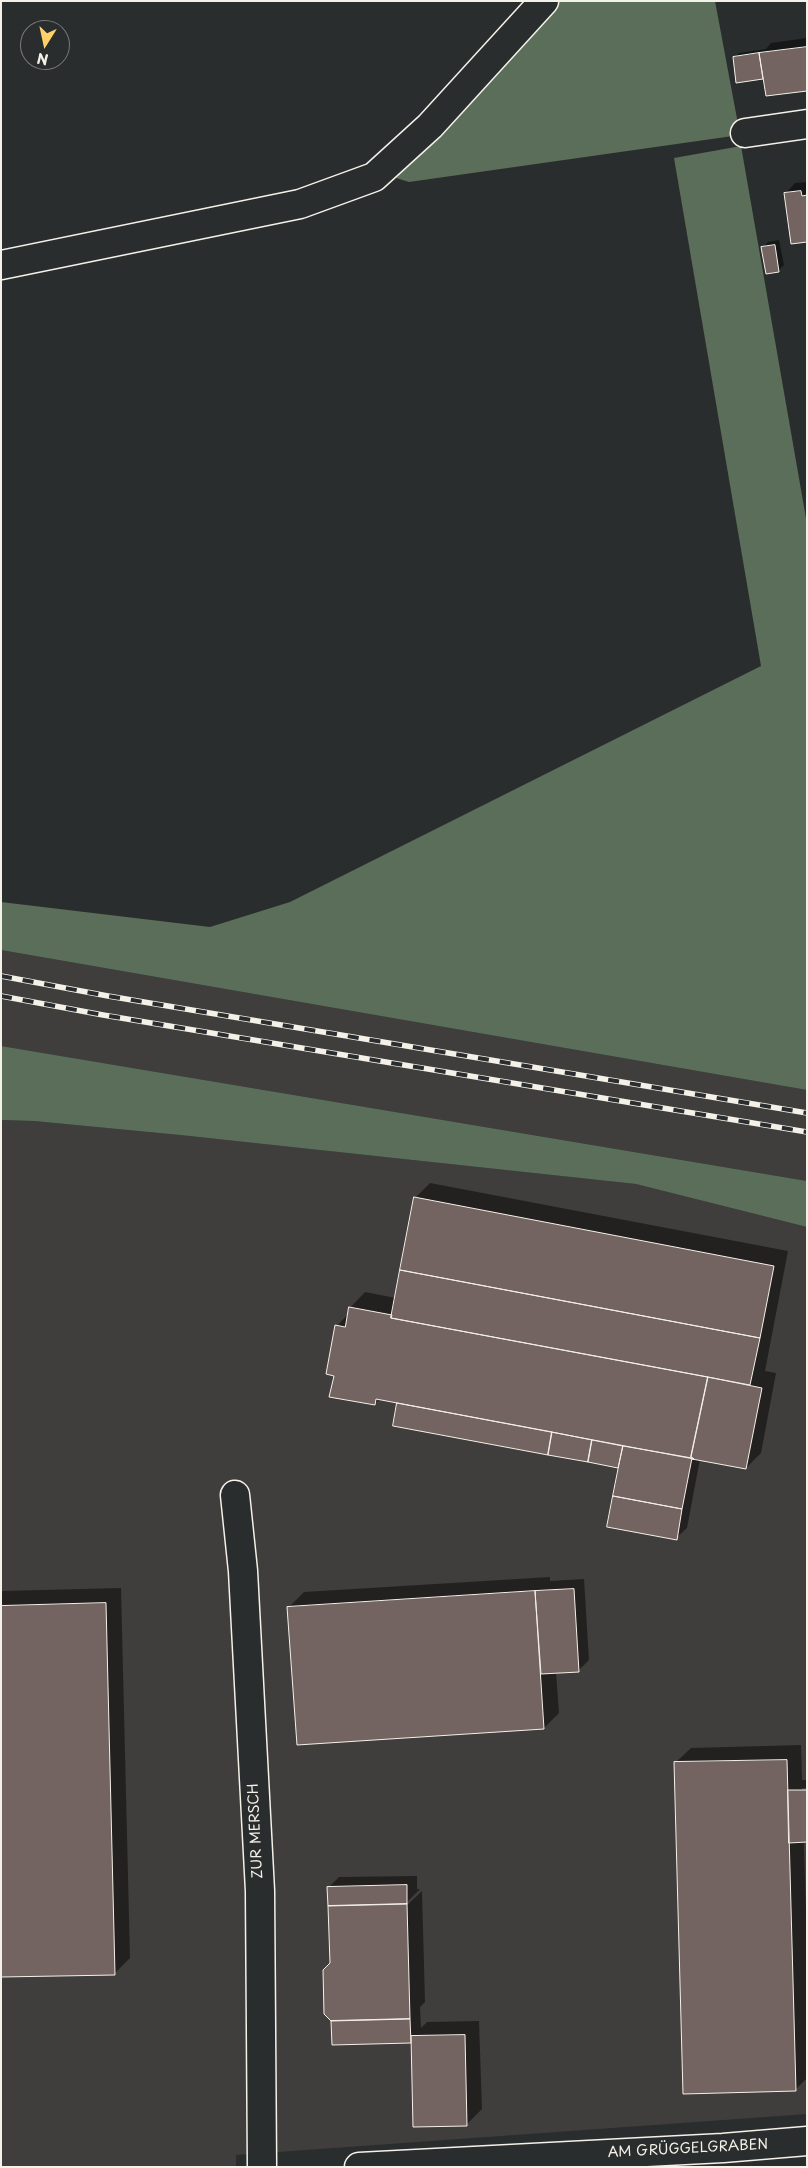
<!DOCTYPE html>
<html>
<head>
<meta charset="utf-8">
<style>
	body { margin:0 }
	#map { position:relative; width:808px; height:2168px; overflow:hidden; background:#2a2d2e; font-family:"Playpen Sans",sans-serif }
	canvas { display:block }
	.frame { position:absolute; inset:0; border:2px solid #f4f1e8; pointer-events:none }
	.north { position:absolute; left:20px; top:20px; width:50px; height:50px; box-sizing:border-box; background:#2a2d2e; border:1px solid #7b7b78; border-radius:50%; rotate:190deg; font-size:14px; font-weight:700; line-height:20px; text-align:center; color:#f4f1e8 }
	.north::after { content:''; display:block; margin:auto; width:18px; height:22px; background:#ffd166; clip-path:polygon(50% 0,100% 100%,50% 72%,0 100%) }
</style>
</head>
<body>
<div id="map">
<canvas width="808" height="2168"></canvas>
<div class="frame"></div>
<div class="north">N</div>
</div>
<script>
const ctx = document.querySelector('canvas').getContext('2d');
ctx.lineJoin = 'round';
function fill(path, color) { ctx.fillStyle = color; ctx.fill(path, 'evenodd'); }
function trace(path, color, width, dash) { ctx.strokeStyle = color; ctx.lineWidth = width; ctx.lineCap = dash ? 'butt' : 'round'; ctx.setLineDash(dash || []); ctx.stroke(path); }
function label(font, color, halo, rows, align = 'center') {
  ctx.font = font + ' "Playpen Sans",sans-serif'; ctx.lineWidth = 4.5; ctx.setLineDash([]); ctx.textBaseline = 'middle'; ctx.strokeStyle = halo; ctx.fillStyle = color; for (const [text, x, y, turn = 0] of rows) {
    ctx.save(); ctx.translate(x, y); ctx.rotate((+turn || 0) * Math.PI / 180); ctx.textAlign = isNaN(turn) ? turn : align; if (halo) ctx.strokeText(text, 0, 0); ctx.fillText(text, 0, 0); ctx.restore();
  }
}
const built = new Path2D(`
	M1,950L807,1090V1181L1,1046Z
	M1,1120L34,1121L180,1135L636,1184L807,1227V2114L236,2155V2167H1Z`);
const green = new Path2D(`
	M557,1H715L738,124L733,136L409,182L393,177L396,166Z
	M741,146L807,524V1090L1,950V902L210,927L290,902L761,666L674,158Z
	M1,1046L807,1181V1227L636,1184L180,1135L34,1121L1,1120Z`);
const shadow = new Path2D(`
	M807,38V90L764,77L763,78L734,58L739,53L766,49L771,43Z
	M807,182V240L785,194L795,183Z
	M779,240L784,265L779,270L763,247L768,242Z
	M430,1183L788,1251L765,1371L776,1373L761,1453L746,1468L700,1459L687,1528L676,1538L620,1464L618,1466L399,1404L400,1402L380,1398L375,1404L335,1375L337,1326L349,1313L350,1308L365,1292L396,1298L415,1198Z
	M550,1577V1581L584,1579L589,1660L579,1670L556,1672L559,1713L544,1728L298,1744L289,1607L304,1592Z
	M121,1588L130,1958L115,1973L1,1976V1591Z
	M801,1745L802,1780H807V1788H802L807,1941V2078L795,2090L675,1763L691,1748Z
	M417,1876V1889H420L402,1907L403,1909L422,1891L425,2002L420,2007L421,2028L427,2022L479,2021L482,2109L466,2125L412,2041L333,2044L328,1888L339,1877Z`);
const building = new Path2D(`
	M807,47V91L766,96L759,53Z
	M759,53L763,79L736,83L733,57Z
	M801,191L802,196L807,195V242L791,244L784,193Z
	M775,245L779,272L766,274L761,247Z
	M414,1197L774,1266L760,1338L400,1270Z
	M400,1270L760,1338L750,1385L391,1318Z
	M349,1307L392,1315L391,1318L708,1377L691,1457L694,1459L376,1399L375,1405L329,1397L334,1376L326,1374L335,1325L345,1327Z
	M708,1377L762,1388L746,1469L692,1459H694L691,1457Z
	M397,1403L552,1432L548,1455L393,1426Z
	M552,1432L592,1440L588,1462L548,1455Z
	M592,1440L623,1446L618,1468L588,1462Z
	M623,1446L692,1458L682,1509L613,1496Z
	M613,1496L682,1509L677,1540L607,1527Z
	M574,1589L579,1672L541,1674L535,1591Z
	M535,1591L544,1729L297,1745L287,1607Z
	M106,1603L115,1975L1,1977V1606Z
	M787,1760L796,2091L683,2094L674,1762Z
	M788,1790H807V1842L789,1843Z
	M407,1885V1904L328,1906L327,1887Z
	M407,1904L410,2019L331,2021L324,2014L323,1970L330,1963L328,1906Z
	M410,2019L411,2043L332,2045L331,2021Z
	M465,2035L467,2126L413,2127L411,2036Z`);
const minor = new Path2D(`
	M745,133L807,124
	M1,265L300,204L374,177L430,126L544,1
	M235,1495L243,1571L260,1891L262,2167
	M359,2167L723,2148L807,2141`);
const rail = new Path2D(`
	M1,976L108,996L807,1113
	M1,996L103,1015L807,1132`);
const streetNames = [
	["ZUR MERSCH",256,1831,-93],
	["AM GRÜGGELGRABEN",688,2149,-3]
];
fill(built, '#403e3d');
fill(green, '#5a6e59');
fill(shadow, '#0007');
fill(building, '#736461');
trace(building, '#f4f1e8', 1);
trace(minor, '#f4f1e8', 31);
trace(minor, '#2a2d2e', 28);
trace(rail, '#f4f1e8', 5.5);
trace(rail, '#2a2d2e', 4, [11]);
label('14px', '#f4f1e8', '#2a2d2e', streetNames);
</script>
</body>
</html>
